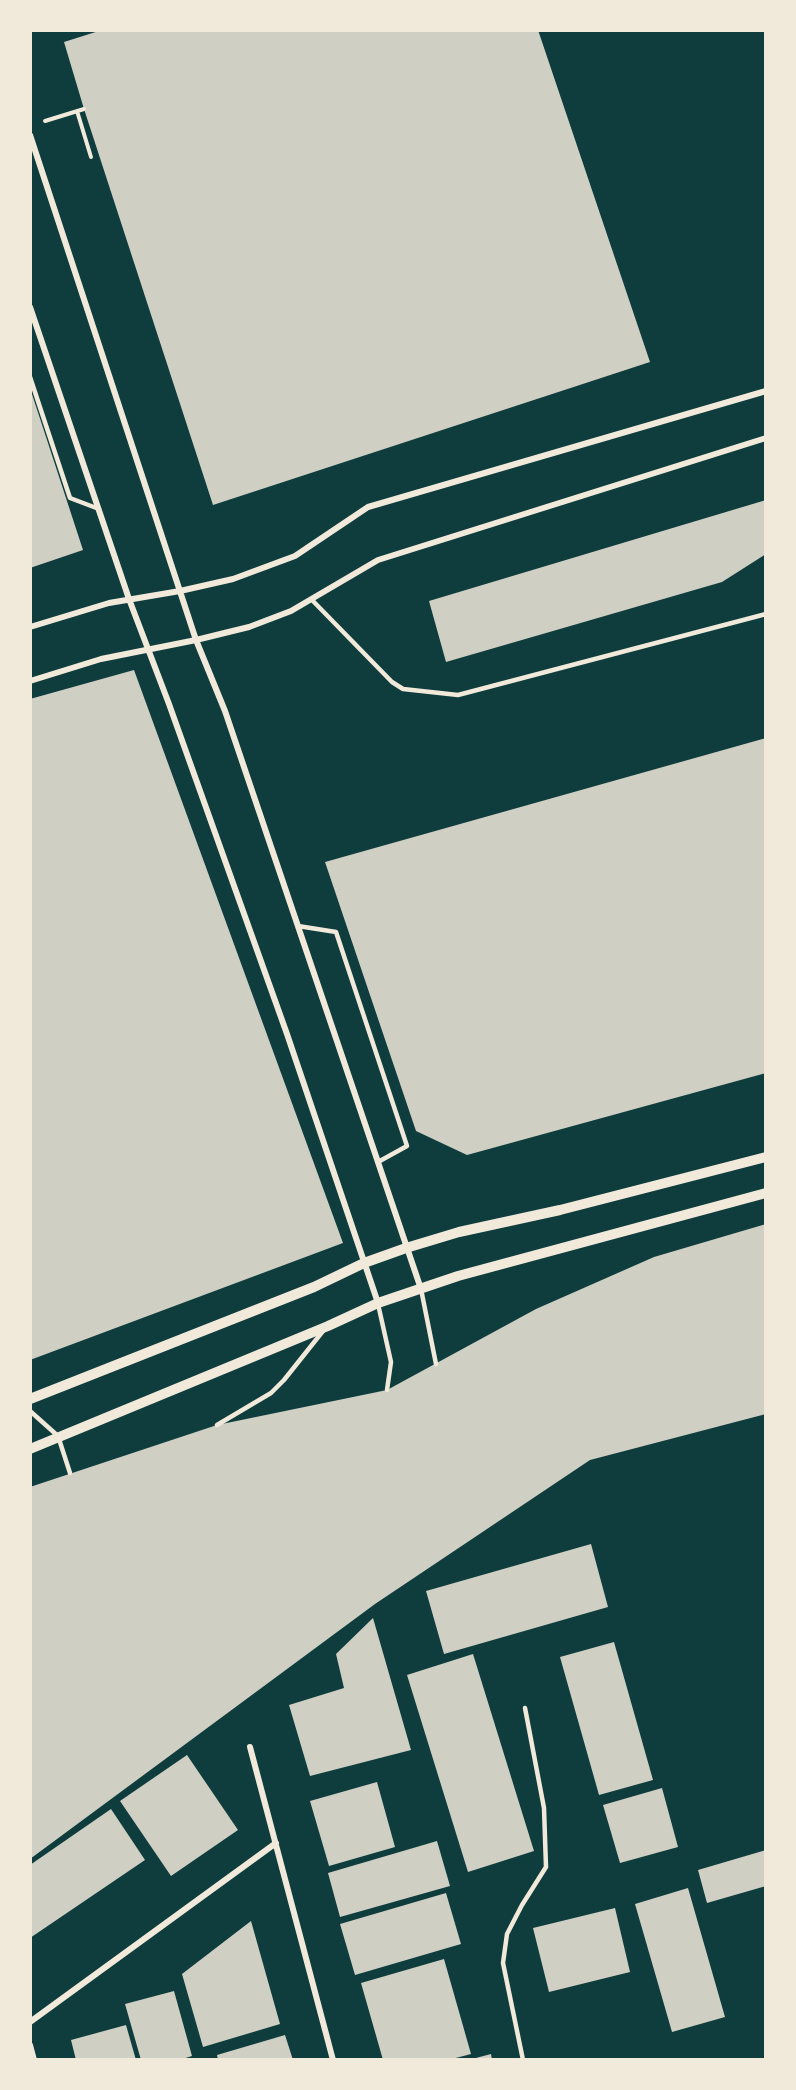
<!DOCTYPE html>
<html>
<head>
<meta charset="utf-8">
<style>
	body { margin:0 }
	#map { position:relative; width:796px; height:2090px; overflow:hidden; background:#0f3d3e; font-family:"Roboto Serif",serif }
	canvas { display:block }
	.frame { position:absolute; inset:0; border:32px solid #f1e9da; pointer-events:none }
</style>
</head>
<body>
<div id="map">
<canvas width="796" height="2090"></canvas>
<div class="frame"></div>
</div>
<script>
const ctx = document.querySelector('canvas').getContext('2d');
ctx.lineJoin = 'round';
function fill(path, color) { ctx.fillStyle = color; ctx.fill(path, 'evenodd'); }
function trace(path, color, width, dash) { ctx.strokeStyle = color; ctx.lineWidth = width; ctx.lineCap = dash ? 'butt' : 'round'; ctx.setLineDash(dash || []); ctx.stroke(path); }
const building = new Path2D(`
	M102,30H538L650,362L213,505L84,109L64,42Z
	M30,388L83,550L30,568Z
	M766,500V554L722,582L446,662L429,601Z
	M134,670L343,1243L30,1360V699Z
	M766,738V1073L467,1155L416,1131L325,862Z
	M766,1224V1414L590,1460L375,1604L30,1859V1487L217,1425L387,1390L536,1309L654,1257Z
	M591,1544L608,1607L444,1654L426,1591Z
	M373,1618L411,1750L310,1776L289,1705L344,1688L336,1654Z
	M614,1642L653,1780L599,1795L560,1657Z
	M473,1654L534,1851L468,1872L407,1675Z
	M187,1755L238,1830L171,1876L120,1801Z
	M377,1782L395,1847L329,1866L310,1801Z
	M662,1788L678,1847L620,1863L603,1805Z
	M111,1809L145,1860L30,1938V1865Z
	M437,1841L450,1886L340,1917L328,1873Z
	M766,1850V1886L707,1903L698,1870Z
	M688,1888L725,2017L672,2032L635,1904Z
	M446,1893L461,1944L355,1975L340,1924Z
	M615,1908L630,1972L549,1992L533,1928Z
	M251,1921L280,2024L203,2047L182,1974Z
	M444,1959L471,2054L448,2060H383L361,1983Z
	M174,1991L192,2056L179,2060H141L125,2004Z
	M126,2025L136,2060H76L71,2040Z
	M285,2035L293,2060H218L217,2055Z
	M491,2054L492,2060H472V2059Z`);
const path = new Path2D(`
	M77,111L91,157
	M45,121L84,109`);
const service = new Path2D(`
	M30,377L70,498L99,509
	M312,600L392,682L403,689L458,695L766,614
	M298,926L336,932L407,1146L378,1162
	M421,1289L436,1364
	M378,1304L391,1362L387,1390
	M30,1411L58,1436L70,1473
	M217,1425L271,1393L284,1380L323,1331
	M523,2060L503,1963L507,1934L522,1905L546,1867L544,1808L525,1708`);
const minor = new Path2D(`
	M30,135L196,640L225,711L421,1289
	M30,307L129,599L169,704L287,1034L378,1303
	M30,627L109,603L180,591L233,579L295,556L368,507L766,391
	M30,681L101,659L196,640L249,627L291,611L378,560L766,438
	M250,1747L333,2060
	M30,2022L276,1843
	M30,2045L34,2060`);
const tertiary = new Path2D(`
	M30,1399L314,1287L364,1263L406,1248L459,1232L560,1210L766,1157
	M30,1449L328,1326L378,1303L458,1276L766,1193`);
fill(building, '#cfcfc3');
trace(path, '#f1e9da', 4);
trace(service, '#f1e9da', 4.5);
trace(minor, '#f1e9da', 6);
trace(tertiary, '#f1e9da', 10);
</script>
</body>
</html>
